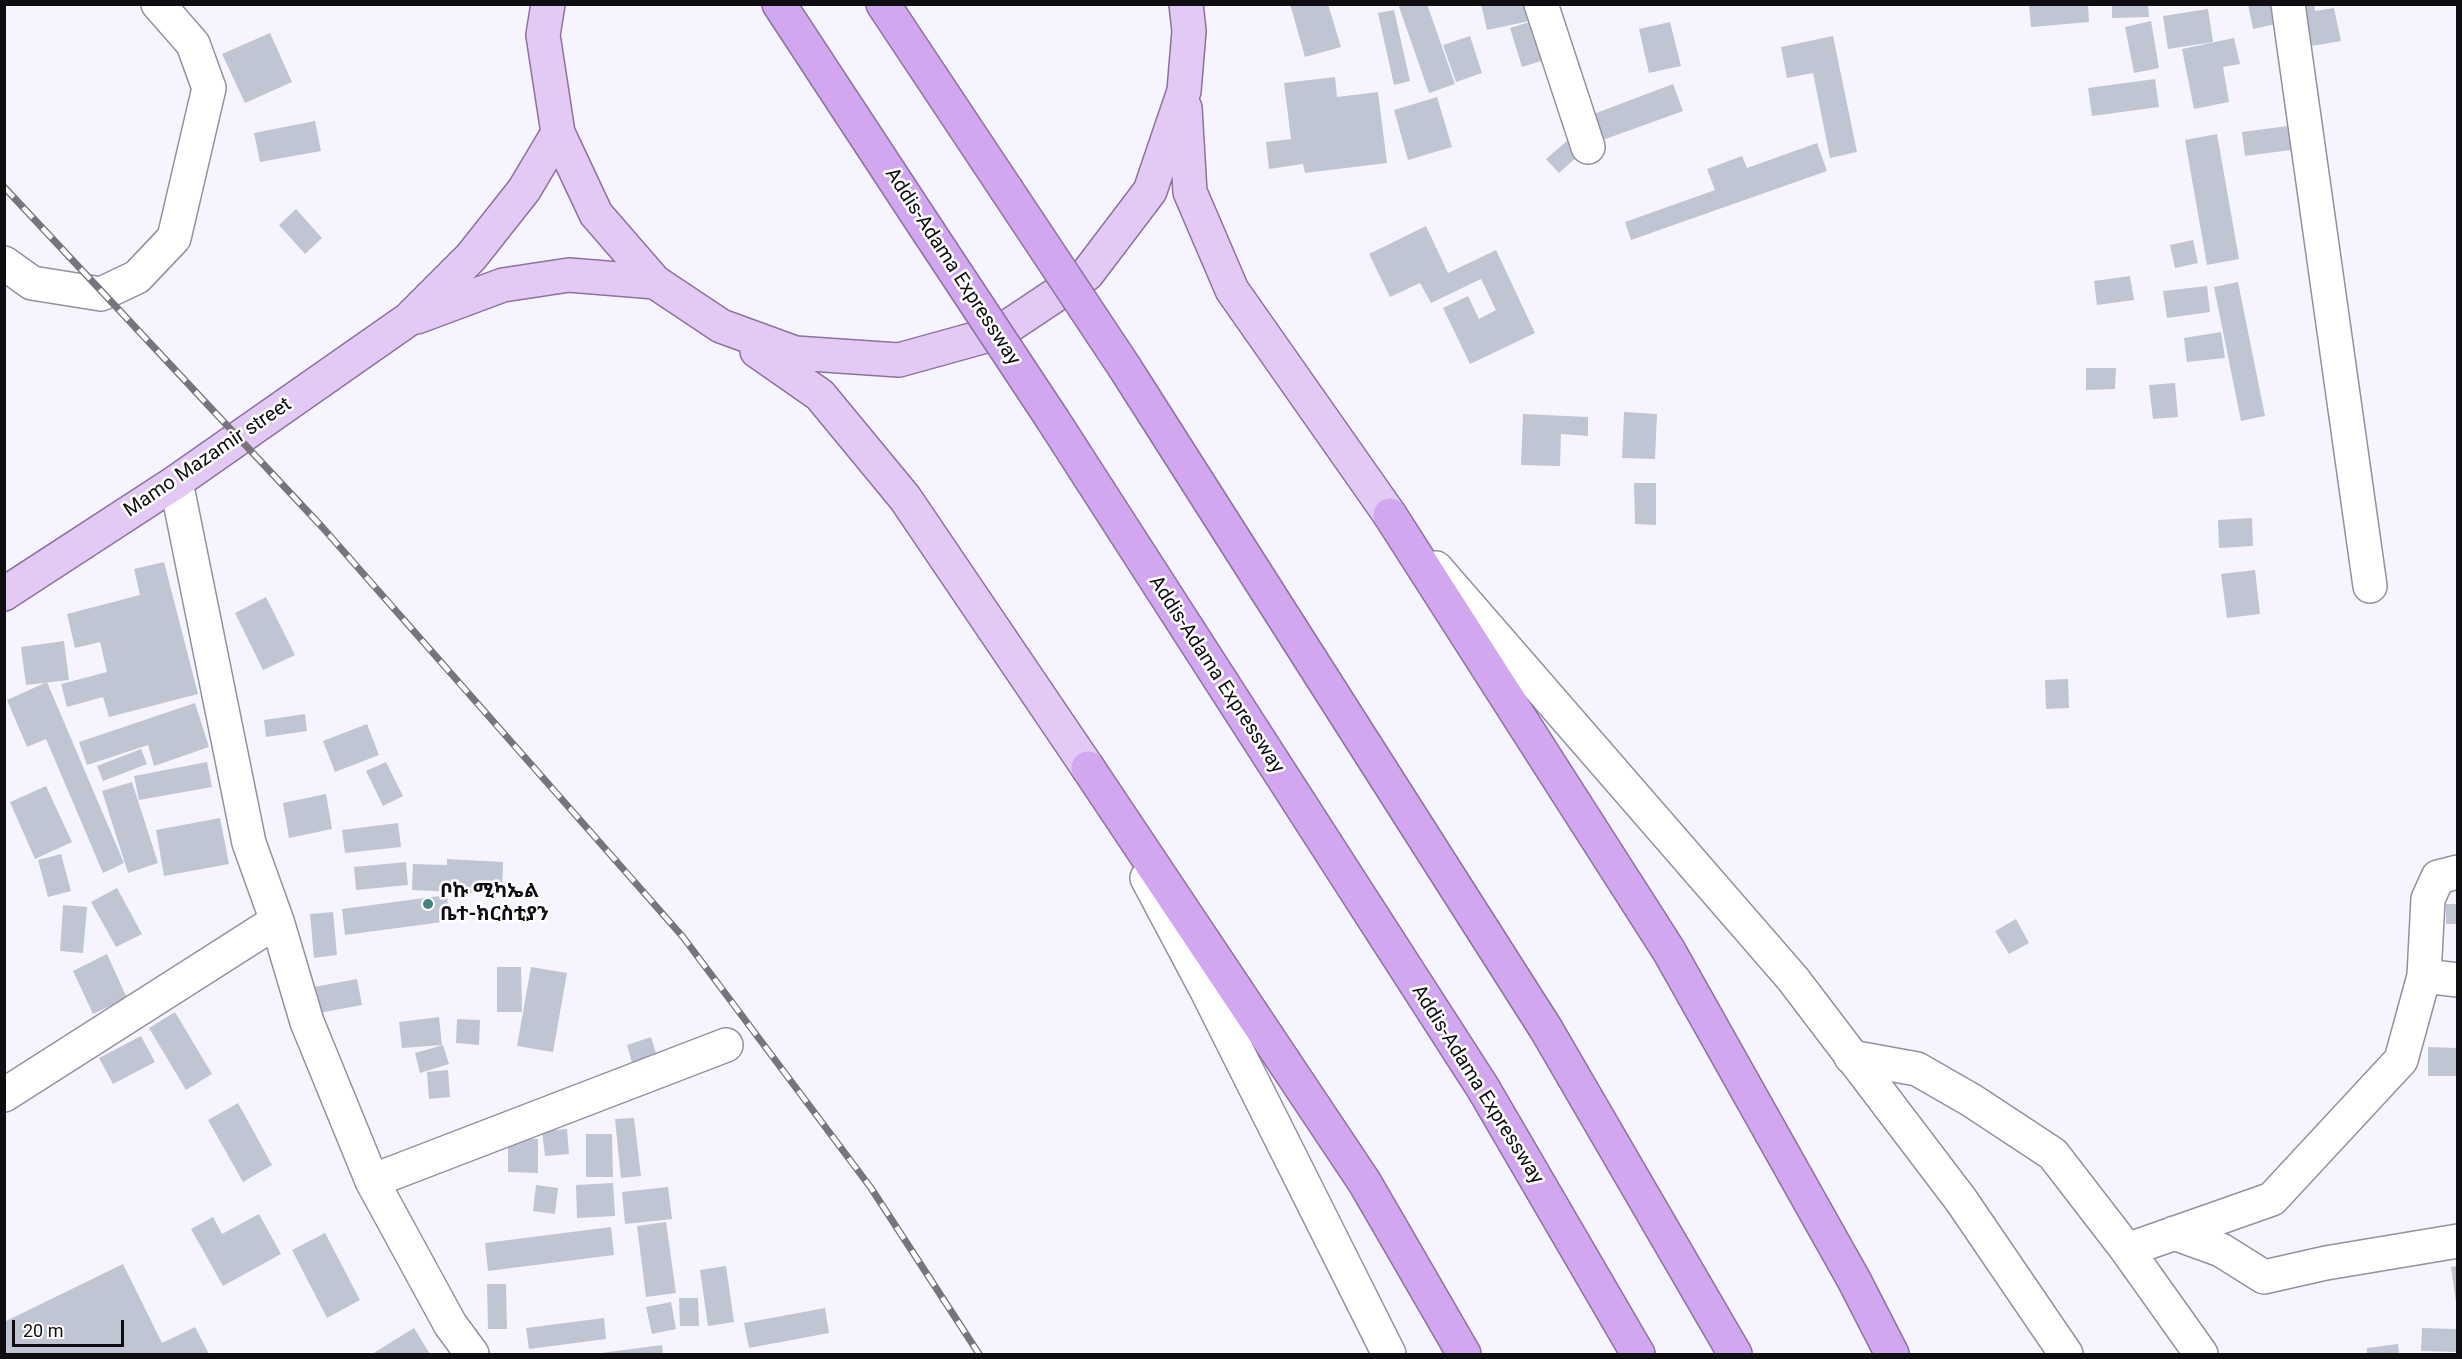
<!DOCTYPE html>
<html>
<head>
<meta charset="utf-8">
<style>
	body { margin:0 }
	#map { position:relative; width:2462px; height:1359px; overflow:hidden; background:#f6f5ff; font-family:Roboto,sans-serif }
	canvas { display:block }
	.frame { position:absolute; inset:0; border:6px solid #0d0d12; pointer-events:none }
	.scale { position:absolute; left:12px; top:1320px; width:112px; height:27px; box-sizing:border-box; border:3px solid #0d0d12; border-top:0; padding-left:8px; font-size:18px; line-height:21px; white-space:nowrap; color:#0d0d12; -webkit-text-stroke:4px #fff; paint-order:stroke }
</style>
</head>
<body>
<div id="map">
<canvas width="2462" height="1359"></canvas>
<div class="frame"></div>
<div class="scale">20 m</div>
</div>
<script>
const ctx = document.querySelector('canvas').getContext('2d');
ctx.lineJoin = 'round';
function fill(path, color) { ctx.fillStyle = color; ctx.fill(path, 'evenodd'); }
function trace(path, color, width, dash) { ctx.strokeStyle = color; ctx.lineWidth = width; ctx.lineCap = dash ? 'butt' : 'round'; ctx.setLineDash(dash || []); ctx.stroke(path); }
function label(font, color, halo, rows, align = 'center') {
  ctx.font = font + ' Roboto,"Noto Sans Ethiopic",sans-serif'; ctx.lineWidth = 5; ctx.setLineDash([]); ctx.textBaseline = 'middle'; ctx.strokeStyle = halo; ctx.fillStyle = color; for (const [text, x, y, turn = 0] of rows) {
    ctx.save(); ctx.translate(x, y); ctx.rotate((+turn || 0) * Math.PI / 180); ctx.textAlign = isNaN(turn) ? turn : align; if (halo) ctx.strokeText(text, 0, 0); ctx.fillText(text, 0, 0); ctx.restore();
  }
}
const building = new Path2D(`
	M1290,4H1328L1341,47L1305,57Z
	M1398,4H1427L1455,84L1429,93Z
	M1481,4H1536L1539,19L1487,30Z
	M2029,4H2088L2089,22L2031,27Z
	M2112,4H2148L2149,17L2112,18Z
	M2248,4H2272L2276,24L2253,29Z
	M2292,4H2314L2315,11L2334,8L2341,41L2300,48Z
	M2208,9L2213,42L2168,49L2163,16Z
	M1394,10L1410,81L1394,85L1378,13Z
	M1539,19L1551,58L1522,67L1510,28Z
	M2151,21L2159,68L2134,73L2125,27Z
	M1670,22L1681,66L1649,73L1639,29Z
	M270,33L292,82L245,103L222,54Z
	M1470,36L1482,73L1456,82L1443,45Z
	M1833,36L1857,152L1830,158L1813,73L1787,78L1781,47Z
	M2234,38L2240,64L2223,67L2229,102L2194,109L2182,49Z
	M1335,77L1337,97L1378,92L1387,163L1305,173L1303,164L1269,169L1266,142L1291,139L1284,83Z
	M2155,79L2159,107L2092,116L2088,88Z
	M1673,84L1683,111L1600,141L1591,115Z
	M1437,97L1452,147L1408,160L1394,110Z
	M315,121L321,151L260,162L254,133Z
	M2288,126L2291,150L2245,156L2242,132Z
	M2217,134L2239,259L2207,265L2185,140Z
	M1568,140L1580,154L1559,173L1546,159Z
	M1817,143L1827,171L1631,240L1625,222L1715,190L1707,169L1742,156L1747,168Z
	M296,209L322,238L305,254L279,225Z
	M1426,226L1448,273L1496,250L1535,333L1470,364L1443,308L1468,296L1479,319L1496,310L1481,279L1431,303L1420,283L1390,297L1369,254Z
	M2193,240L2198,263L2175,268L2170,245Z
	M2130,276L2134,300L2097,305L2094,281Z
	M2238,282L2265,416L2241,421L2214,287Z
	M2207,286L2210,312L2167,318L2163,291Z
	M2221,332L2225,358L2187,362L2184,338Z
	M2086,368H2116L2115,389L2086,390Z
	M2175,383L2178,417L2153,419L2149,385Z
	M1624,412L1657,414L1655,459L1622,458Z
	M1523,414L1588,417V436L1561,434L1560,466L1521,465Z
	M1634,483H1656V525L1635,524Z
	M2252,518L2253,546L2219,548L2218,520Z
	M164,562L198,694L109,717L103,697L67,707L61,684L107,672L100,642L75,648L67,614L140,595L134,569Z
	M2255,570L2260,614L2227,618L2221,574Z
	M266,597L295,655L263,670L235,613Z
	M64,641L69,680L26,685L21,647Z
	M2068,679L2069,708L2046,709L2045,680Z
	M47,682L124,863L103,873L46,739L27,747L7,700Z
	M195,703L209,747L154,766L148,745L87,765L79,742Z
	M305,714L307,731L266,737L264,720Z
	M367,724L379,755L335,772L323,741Z
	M141,749L147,764L103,781L97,766Z
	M207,762L212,787L139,800L134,776Z
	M386,762L403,796L383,806L366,771Z
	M132,782L158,863L128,873L102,791Z
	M46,786L72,842L35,859L10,802Z
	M326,794L332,829L289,838L283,803Z
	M220,818L229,864L164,876L156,830Z
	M398,823L401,847L345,853L342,830Z
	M61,854L71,891L48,897L38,860Z
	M447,859L503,862L502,894L412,890L413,864L447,865Z
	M406,862L408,885L356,890L354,867Z
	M117,888L142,934L116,947L91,902Z
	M447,895L450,921L345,935L342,909Z
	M2446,904H2457V924H2446Z
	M63,905L87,907L83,953L60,951Z
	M333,912L337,955L314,958L310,914Z
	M2016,919L2029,943L2009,954L1995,931Z
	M107,954L127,998L93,1014L73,971Z
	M497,967H521L522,1012H497Z
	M531,967L567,973L553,1052L517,1046Z
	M357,979L362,1005L319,1013L314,987Z
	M175,1012L212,1074L186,1090L149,1028Z
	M439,1017L442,1045L402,1048L399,1022Z
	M457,1019L480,1020L479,1045L456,1043Z
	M141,1036L155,1062L113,1084L99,1058Z
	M651,1037L659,1063L634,1070L627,1045Z
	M443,1045L449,1064L420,1073L415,1053Z
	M2428,1047L2457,1048V1076H2428Z
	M448,1070L450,1097L429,1099L427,1072Z
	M238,1103L272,1165L243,1182L208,1120Z
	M634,1118L641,1176L621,1178L615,1119Z
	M567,1129L569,1154L545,1156L542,1131Z
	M586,1134H612L613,1177H586Z
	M508,1139H538V1173L508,1172Z
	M613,1183L615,1216L577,1218L576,1185Z
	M536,1185L558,1188L555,1214L533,1211Z
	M668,1187L672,1219L625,1224L622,1192Z
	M259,1214L281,1254L223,1286L191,1229L213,1217L222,1234Z
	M666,1222L676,1293L646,1297L637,1226Z
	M611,1227L614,1255L488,1271L485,1243Z
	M325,1233L360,1300L327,1318L292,1250Z
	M123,1264L162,1343L195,1327L209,1354H4V1322Z
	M726,1266L734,1322L708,1326L700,1270Z
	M2457,1266V1301L2456,1302L2451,1267Z
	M487,1284H506L507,1329H488Z
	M679,1298H698L699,1326H680Z
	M671,1302L676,1329L652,1334L646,1307Z
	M825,1308L829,1333L749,1348L744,1323Z
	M604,1318L606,1339L529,1349L526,1328Z
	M414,1328L430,1354H372Z
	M2422,1328L2457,1329V1352L2421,1351Z
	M2398,1344L2399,1354H2367V1348Z
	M662,1345L663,1354H601V1353Z`);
const street = new Path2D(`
	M1541,4L1588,147
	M2288,4L2370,586
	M4,263L32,283L101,294L137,277L174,238L209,88L193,44L158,4
	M176,482L249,843L277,921L307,1022L372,1181L450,1324L472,1354
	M2424,976L2458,980
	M1851,1057L1917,1069L1971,1100L2053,1154L2127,1250L2272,1199L2401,1060L2424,976L2428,899L2438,877L2458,872
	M4,1095L277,921
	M372,1181L726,1045
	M2174,1233L2221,1250L2264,1277L2326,1263L2458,1241
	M2127,1250L2201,1354`);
const secondary = new Path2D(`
	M1436,568L1793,979L1961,1200L2066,1354
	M1147,878L1206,989L1389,1354`);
const primary = new Path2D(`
	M548,4L543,35L558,133L596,214L655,282L721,326L795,353L899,360L1000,332L1087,274L1150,191L1184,91L1189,31L1186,4
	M1185,108L1190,192L1232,290L1390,515
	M417,317L503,285L569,275L655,282
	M757,351L820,395L905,498L1088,768
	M4,594L176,482L409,319L471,257L524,190L558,133`);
const highway = new Path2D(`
	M779,4L928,231
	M883,4L1006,189
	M1125,368L1546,1029L1735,1354
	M1053,420L1483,1088L1638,1354
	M1390,515L1669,951L1854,1280L1892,1354
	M1088,768L1365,1183L1464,1354`);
const rail = new Path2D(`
	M4,187L323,528L683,937L871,1188L979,1354`);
const highwayBridge = new Path2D(`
	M1006,189L1125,368
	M928,231L1053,420`);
const markers = [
	[428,904,6,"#3f8683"]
];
const streetNames = [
	["Addis-Adama Expressway",952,267,57],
	["Mamo Mazamir street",208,458,-34],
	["Addis-Adama Expressway",1216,675,57],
	["Addis-Adama Expressway",1477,1085,58]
];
const poiNames = [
	["ቦኩ ሚካኤል",440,892],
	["ቤተ-ክርስቲያን",440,915]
];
fill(building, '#c0c5d4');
trace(street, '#9291a0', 36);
trace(secondary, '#9291a0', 36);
trace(primary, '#8c71a2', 36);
trace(highway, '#8c71a2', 36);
trace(street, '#fff', 33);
trace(secondary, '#fff', 33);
trace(primary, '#e3caf5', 33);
trace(highway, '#d1a7ef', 33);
trace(rail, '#76757d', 7);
trace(rail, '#fff', 4.5, [14]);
trace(highwayBridge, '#8c71a2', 36, []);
trace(highwayBridge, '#d1a7ef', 33);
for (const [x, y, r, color] of markers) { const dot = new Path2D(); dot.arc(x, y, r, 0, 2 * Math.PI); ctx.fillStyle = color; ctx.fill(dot); trace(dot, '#fff', 2); }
label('20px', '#0d0d12', '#fff', streetNames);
label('bold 20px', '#0d0d12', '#fff', poiNames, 'left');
</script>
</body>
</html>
